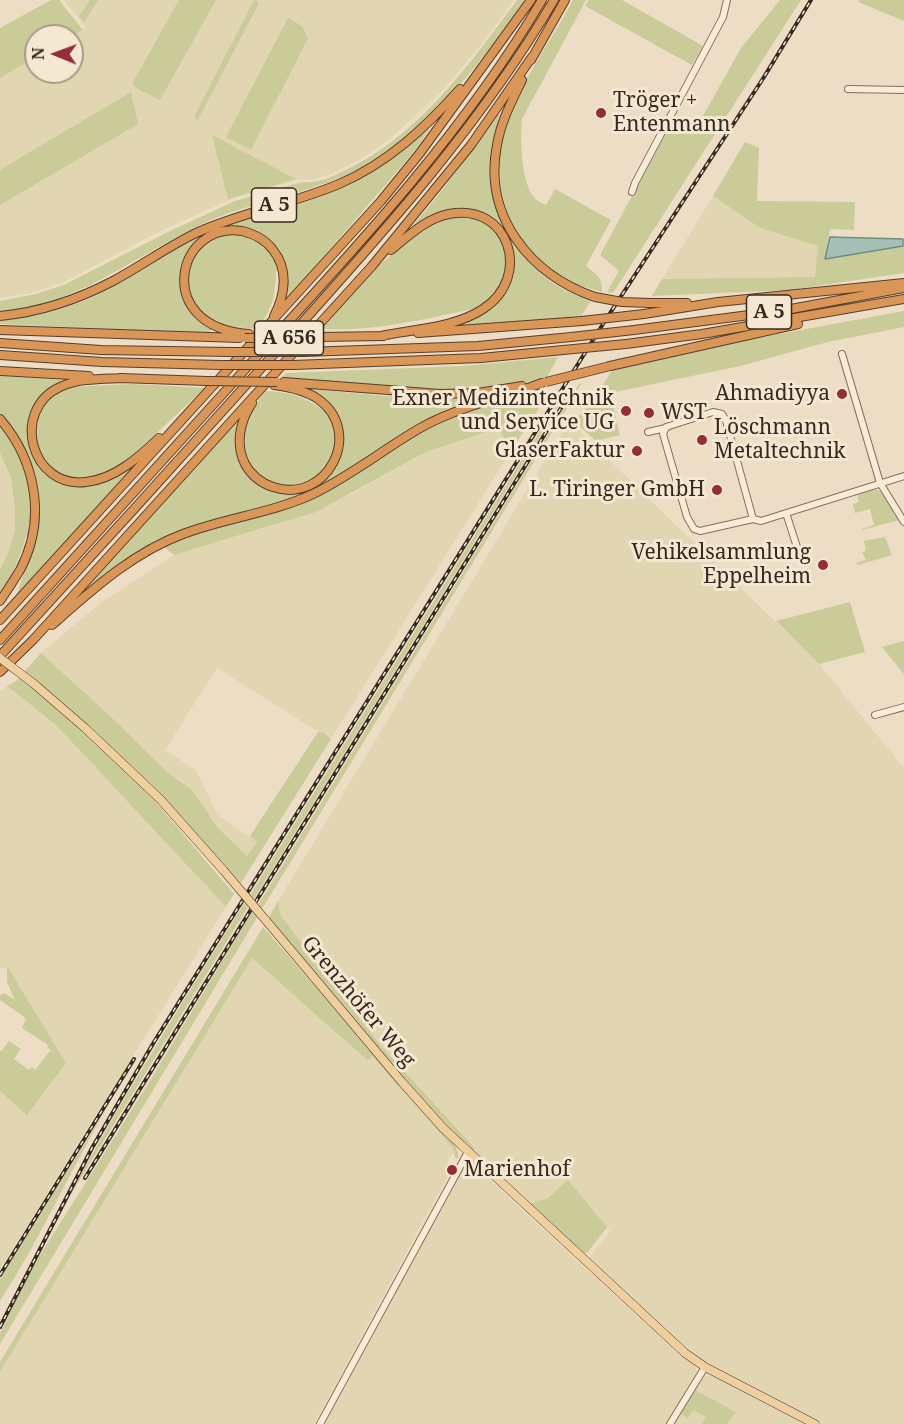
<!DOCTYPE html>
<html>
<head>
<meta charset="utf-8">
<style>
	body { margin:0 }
	#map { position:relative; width:904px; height:1424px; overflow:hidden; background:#edddc4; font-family:"Noto Serif",serif }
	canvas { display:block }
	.north { position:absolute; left:24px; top:24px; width:60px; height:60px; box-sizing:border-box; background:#f4e8d3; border:2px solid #a89c8b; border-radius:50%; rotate:271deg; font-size:16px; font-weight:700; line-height:24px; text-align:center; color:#37291f }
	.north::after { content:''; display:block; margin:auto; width:21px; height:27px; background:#942d36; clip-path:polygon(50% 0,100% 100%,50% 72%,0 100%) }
</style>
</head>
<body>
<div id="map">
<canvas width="904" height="1424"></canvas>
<div class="north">N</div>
</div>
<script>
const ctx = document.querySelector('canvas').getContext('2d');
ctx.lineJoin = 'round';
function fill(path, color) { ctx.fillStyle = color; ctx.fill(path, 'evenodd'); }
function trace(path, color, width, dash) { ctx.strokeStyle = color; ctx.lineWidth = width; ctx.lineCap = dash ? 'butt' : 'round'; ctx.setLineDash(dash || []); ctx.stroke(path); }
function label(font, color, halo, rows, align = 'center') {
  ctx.font = font + ' "Noto Serif",serif'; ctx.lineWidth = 6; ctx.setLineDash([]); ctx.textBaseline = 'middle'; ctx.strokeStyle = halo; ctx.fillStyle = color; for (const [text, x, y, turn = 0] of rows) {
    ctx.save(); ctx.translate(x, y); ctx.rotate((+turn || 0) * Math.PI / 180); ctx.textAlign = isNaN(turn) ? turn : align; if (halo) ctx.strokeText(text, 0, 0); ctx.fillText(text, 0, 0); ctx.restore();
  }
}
const farmland = new Path2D(`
	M64,0H514L481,45L443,90L389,140L359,160L331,174L311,180L301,179L234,198L160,231L64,282L35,292L0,298V78L36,57V72H72V36L86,28Z
	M713,196L760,228L819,246L815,277L662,279Z
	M569,421L819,664L904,768V1424H821L715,1370L709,1367L710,1363L701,1362L589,1261L590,1256L610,1231L607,1228L587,1253H581L472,1152L475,1147L381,1046L281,916L278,901Z
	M498,428L511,451L331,739L324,733L317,731L217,668L165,750L196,770L217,814L257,842L247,857L218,828L192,790L167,772L107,713L41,653L100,603L174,555L282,523L353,493L426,452Z
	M0,453L11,478L15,510V530L8,553L0,569Z
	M7,686L56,725L226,907L0,1269V1091L27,1114L66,1063L7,967L0,968V691Z
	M252,957L369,1059L371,1055L453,1148L454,1153L449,1158L447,1164L451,1170L314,1424H0V1372Z
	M470,1162L680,1355L695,1366L698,1373L667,1424H325L466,1163Z
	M708,1375L714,1376L808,1424H673L703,1377Z`);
const green = new Path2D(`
	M51,0H59L83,30L72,36H36V57L0,78V28Z
	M90,0H98L84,22L79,16Z
	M179,0H216L160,100L138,89L132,84Z
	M254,0L259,3L198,120L194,117Z
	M517,0H525C479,67 414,149 336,179C290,198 239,205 194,228C127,261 78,304 0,312V301L36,294L64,285L168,232L235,201L302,182C317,184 332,177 346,170C420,134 469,65 517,0Z
	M573,0H586L522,119C520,139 521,181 534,198C537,201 542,203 546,205L555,189L611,220L586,266C596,275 603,276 602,292C589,288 575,285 563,279C512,249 488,185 505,129C519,83 551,42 573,0Z
	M589,0H622L703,46L692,65L585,6Z
	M780,0H801L613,293L607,292L619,271L600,255L672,122L693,134L741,48Z
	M860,0H904V21L858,2Z
	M288,18L302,26L308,38L251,150L226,137Z
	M131,92L138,124L0,205V170Z
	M500,112C498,124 493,136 492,148C485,203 513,260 561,288C570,294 581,297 591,301L581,316L491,325L456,326L457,324C471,321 486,314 495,304C438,316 380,332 322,329C358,288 397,236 451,218L449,210L433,215L410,229L444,188Z
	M430,128L417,148L388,182L284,302L285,268L276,271C275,296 273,310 256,329L204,324L211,329L210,332H181L0,324V321C35,316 69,310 101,293C136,274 168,250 204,234C242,216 283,210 322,196C363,181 396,155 430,128Z
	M212,135L296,179L228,199Z
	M745,142L759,148L757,201L855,202L854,230L830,229L825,259L904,246V273L790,290L652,296L662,279L815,277L818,246L760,228L713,196Z
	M904,311V327L828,342L740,366L596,396L612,370L741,341Z
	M558,357L547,377L507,387L426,392L280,379L286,373L463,366Z
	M0,376L65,380L46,391L38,398L47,402L60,392L70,387L132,384L205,388L134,454L138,462L17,596C21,575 31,558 36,538C47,489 33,450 0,414Z
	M582,383L262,909L258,905L579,384Z
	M568,386H571L254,899L250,895Z
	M309,389L428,400L477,398L449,408L432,417L543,389L550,392L511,451L498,428L426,452L316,512L174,555L157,541L82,594L81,592L240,418L235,442L240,463L247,459C242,424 245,419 265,391C288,392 303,396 322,409Z
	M612,401L620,435L596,441L579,426L578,417L589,405Z
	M0,427C47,480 34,540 0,595V569L8,553L15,530V510L11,478L0,453Z
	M875,489L880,491L899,520L862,530V529L874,525L870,509L855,513L853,504L859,502L857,494Z
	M885,537L892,555L858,565L855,563L866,560L862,552L866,551L864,541Z
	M850,602L865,652L819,664L776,621Z
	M904,641V674L882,647Z
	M41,653L107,713L167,772L192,790L218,828L247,856L257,842L250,836L318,732L324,733L331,739L241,883L146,779L138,781L234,894L226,907L56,725L7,686L16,681Z
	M278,901L281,916L381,1046L475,1148L472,1152L419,1097L268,919Z
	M245,902L248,907L63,1207C119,1103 182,1003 245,902Z
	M252,912L258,916L0,1344V1333L33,1266L148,1084Z
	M263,927L455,1145L458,1153V1158H455L453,1148L372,1056L368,1060L351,1046L252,958L0,1372V1362Z
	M7,966L66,1063L27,1115L0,1091V1050L2,1051L9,1041L21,1049L14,1059L29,1070L32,1067L35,1070L51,1050L47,1047L48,1045L22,1028L26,1019L23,1016L0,1000V995L4,993L15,1000L7,982Z
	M110,1103C71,1168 41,1238 0,1301V1279Z
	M568,1180L607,1227L587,1253H581L527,1204L547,1199Z
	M695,1390L736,1412L727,1424H702L706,1417L693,1410L688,1418L680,1413Z`);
const water = new Path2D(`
	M830,237L903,239V246L825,259Z`);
const minor = new Path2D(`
	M848,89L904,90
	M632,192L635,183L723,17L727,0
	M842,354L880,483L904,522
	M648,432L666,428
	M786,513L797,547
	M753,519L726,421L722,414L713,412L666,427L663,434L687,517L694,529L700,531L753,519L761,521L904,476
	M875,715L904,707
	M320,1424L468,1152
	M670,1424L705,1367`);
const major = new Path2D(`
	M33,683L85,728L160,799L224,871
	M269,924L401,1081L443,1128L685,1353L705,1367L815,1424`);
const highway = new Path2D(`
	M531,60L565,0
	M522,80C512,101 501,121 497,145C483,216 530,275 595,297
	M650,303H687
	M644,314L718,302L904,283
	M0,316C41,312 77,300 113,281C141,266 167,247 196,233C242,212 292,204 339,184C388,163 425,128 460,89
	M0,330L239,338
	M634,330L780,311L904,288
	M418,333L582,321
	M249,334C151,327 177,220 242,231C254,234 266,240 273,250C289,270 285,295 274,316
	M381,336C414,329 454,328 483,309C533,277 509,202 449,214C427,218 408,236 391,250
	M319,337L384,336
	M0,343L101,350L232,352
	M626,344L702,334L904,299
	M304,352L478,346L571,337
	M0,355L102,362L221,365
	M293,365L481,358L563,350
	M610,366L798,324
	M0,371L89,376
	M120,378L207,381
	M123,378C103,379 79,378 60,387C10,410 31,489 86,482C115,479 139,457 159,438
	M284,382L440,394L478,393L522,386
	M252,403C240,421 235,444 245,464C251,475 261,483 273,487C327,505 365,432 318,399C305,390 289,387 274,385
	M0,419C36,461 47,519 20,570C14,580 7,591 0,601
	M0,620L381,201L420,153L531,0
	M52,625C92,590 132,553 183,534C225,518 272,513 313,494C352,475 385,448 422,427C460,406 502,398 542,383
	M0,640C90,541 179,442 268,344C367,236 467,127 542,0
	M0,656C95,552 189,449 283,344C381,235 479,127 554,0
	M0,672L33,640L372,266L471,145L532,57`);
const rail = new Path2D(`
	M85,1178L569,395
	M0,1275L134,1059
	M0,1327L92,1148L154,1042L603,324L764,77L811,0`);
const majorBridge = new Path2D(`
	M0,658L33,683
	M224,871L269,924`);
const highwayBridge = new Path2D(`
	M595,297L622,302L650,303
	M582,321L644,314
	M571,337L634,330
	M245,338L319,337
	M563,350L626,344
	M232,352H304
	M221,365H293
	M207,381L277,382
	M546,382L610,366`);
const markers = [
	[601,113,6,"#942d36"],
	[842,394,6,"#942d36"],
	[626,411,6,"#942d36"],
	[649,413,6,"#942d36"],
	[702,440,6,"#942d36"],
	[637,451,6,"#942d36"],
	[717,490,6,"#942d36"],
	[823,565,6,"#942d36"],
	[452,1170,6,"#942d36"]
];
const shields = [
	[274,205,45],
	[769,312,45],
	[289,338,69]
];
const shieldNames = [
	["A 5",274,205],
	["A 5",769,312],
	["A 656",289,338]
];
const poiNames = [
	["Tröger +",613,101,"left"],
	["Entenmann",613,125,"left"],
	["Ahmadiyya",830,394],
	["Exner Medizintechnik",614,399],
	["und Service UG",614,423],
	["WST",661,413,"left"],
	["Löschmann",714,428,"left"],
	["Metaltechnik",714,452,"left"],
	["GlaserFaktur",625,451],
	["L. Tiringer GmbH",705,490],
	["Vehikelsammlung",811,553],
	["Eppelheim",811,577],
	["Marienhof",464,1170,"left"]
];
const streetNames = [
	["Grenzhöfer Weg",358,1002,50]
];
fill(farmland, '#e2d6b2');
fill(green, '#c9cb98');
fill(water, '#a6c0b6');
trace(water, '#6d8e83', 1.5);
trace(minor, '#876f5b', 8);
trace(major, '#553e2f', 9);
trace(highway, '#553e2f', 10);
trace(minor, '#f8ebd7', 6);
trace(major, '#efcf9d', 8);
trace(highway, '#da9657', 8);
trace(rail, '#37291f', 4);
trace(rail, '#f4e8d3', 1.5, [4.5]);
trace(majorBridge, '#553e2f', 9, []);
trace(highwayBridge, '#553e2f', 10, []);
trace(majorBridge, '#efcf9d', 8);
trace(highwayBridge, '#da9657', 8);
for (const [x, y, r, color] of markers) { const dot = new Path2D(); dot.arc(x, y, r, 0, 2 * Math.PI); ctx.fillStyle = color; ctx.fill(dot); trace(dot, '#f4e8d3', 2); }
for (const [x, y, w] of shields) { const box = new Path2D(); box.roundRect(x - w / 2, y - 17, w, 34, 4.5); ctx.fillStyle = '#f4e8d3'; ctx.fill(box); trace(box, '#37291f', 1.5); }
label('bold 20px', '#37291f', null, shieldNames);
label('21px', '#37291f', '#f4e8d3', poiNames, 'right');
label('21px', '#37291f', '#f4e8d3', streetNames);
</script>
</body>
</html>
